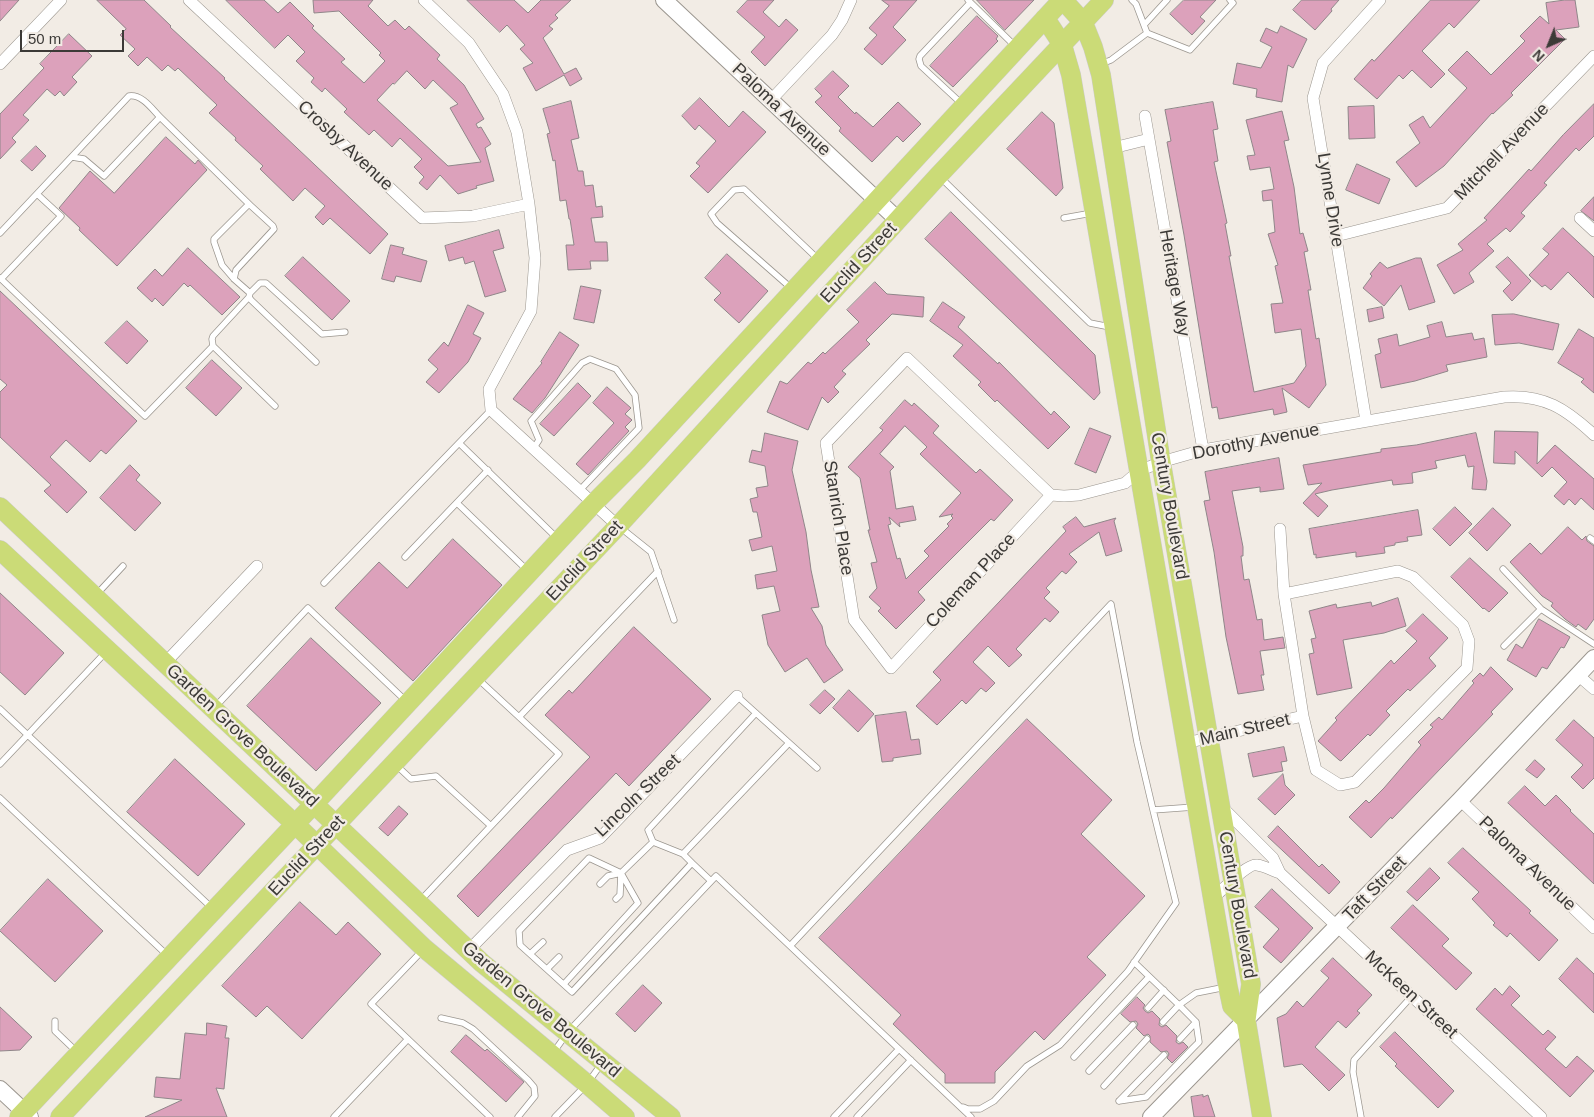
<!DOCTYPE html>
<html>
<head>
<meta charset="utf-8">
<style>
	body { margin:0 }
	#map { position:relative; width:1594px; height:1117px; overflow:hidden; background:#f2ece5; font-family:Arial,sans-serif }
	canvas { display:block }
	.north { position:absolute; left:1524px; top:20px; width:50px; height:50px; -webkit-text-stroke:4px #f2ece5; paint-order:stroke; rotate:224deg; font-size:14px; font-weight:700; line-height:20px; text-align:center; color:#3c3a37 }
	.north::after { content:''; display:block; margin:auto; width:18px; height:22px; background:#3c3a37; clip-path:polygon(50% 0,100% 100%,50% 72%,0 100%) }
	.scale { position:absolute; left:20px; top:30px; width:104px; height:22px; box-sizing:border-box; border:2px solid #3c3a37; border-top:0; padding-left:6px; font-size:15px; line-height:18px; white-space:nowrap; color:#3c3a37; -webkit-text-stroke:4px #f2ece5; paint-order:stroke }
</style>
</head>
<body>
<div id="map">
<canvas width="1594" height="1117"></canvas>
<div class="north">N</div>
<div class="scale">50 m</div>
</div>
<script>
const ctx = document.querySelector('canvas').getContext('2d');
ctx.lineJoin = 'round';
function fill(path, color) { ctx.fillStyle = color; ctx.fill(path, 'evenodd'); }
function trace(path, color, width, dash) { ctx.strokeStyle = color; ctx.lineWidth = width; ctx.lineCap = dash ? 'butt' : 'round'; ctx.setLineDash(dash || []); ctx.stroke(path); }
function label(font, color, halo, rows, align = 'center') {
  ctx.font = font + ' Arial,sans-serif'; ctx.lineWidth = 4.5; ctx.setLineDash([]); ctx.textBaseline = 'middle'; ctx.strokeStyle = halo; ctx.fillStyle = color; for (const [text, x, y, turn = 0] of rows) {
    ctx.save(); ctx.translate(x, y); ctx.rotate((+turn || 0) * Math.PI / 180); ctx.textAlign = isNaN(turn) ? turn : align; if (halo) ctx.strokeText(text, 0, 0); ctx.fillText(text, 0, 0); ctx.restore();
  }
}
const building = new Path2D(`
	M0,0H19L0,21Z
	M97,0H144L171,26L170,27L225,78L224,79L388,234L370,254L330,218L323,225L315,217L325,206L305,188L293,201L260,169L263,166L235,140L236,138L209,113L217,105L178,68L175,71L168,65L162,71L147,57L138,66L128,56L135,49L120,35L126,29Z
	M226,0H264L278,13L290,2L314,26L312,28L345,59L341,62L364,83L385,61L379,55L381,53L339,11L314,13L313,0H373L368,6L388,26L395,20L405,30L409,26L440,55L437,59L464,85L484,119L476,124L478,128L481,127L491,144L485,148L494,181L476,186L477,188L458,194L440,175L427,190L419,183L424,177L414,167L422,159L400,138L392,147L374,130L369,135L344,112L347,109L325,88L322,92L311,82L314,78L296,61L305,52L288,35L275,48ZM407,71L425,89L433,80L458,104L450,108L481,162L448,166L377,100L393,83L394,84Z
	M467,0H514L528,13L541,0H571L555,15L558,18L549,26L553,29L543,38L564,74L576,68L582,79L570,86L564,75L536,91L523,68L533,63L520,49L525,45L507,25L500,32Z
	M748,0H774L763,12L779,27L786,19L798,30L765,66L751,52L765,37L737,12Z
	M882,0H917L893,27L906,40L882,65L864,49L877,35L869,28L889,6Z
	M977,0H1034L1005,30Z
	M1184,0H1216L1200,17L1205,21L1192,35L1170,14Z
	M1302,0H1339L1331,9L1332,11L1315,30L1293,10Z
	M1431,0H1480L1454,28L1449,23L1422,51L1445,74L1431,88L1412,70L1403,79L1399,75L1377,99L1354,79L1372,59L1374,61Z
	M1565,0H1575L1579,27L1556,30L1565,39L1511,93L1513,95L1493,114L1492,113L1444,166L1416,187L1396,162L1420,143L1409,125L1423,116L1430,128L1467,88L1448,70L1467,51L1491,75L1525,41L1520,36L1540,16L1549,24L1546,3Z
	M977,16L998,36L996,39L998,41L953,87L930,66Z
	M1281,26L1307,39L1293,68L1288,65L1282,102L1256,97L1257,89L1233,84L1237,63L1261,68L1272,47L1260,41L1266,28L1277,33Z
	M69,34L92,56L72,77L77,82L64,96L60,91L55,96L47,89L23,115L29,120L12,138L16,142L0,159V114L44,68L40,64Z
	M833,71L849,86L838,97L855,114L856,112L873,127L898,102L921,124L903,142L897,136L872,162L839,131L841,128L815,102L822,96L815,89Z
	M700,98L729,127L743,111L766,132L708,193L690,176L700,166L696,163L716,141L699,125L695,130L682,116Z
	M571,101L579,138L571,140L578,171H583L585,186L593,185L596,207L602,206L603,217L591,218L595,242H607L608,261H590L591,269L568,270L566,245H574L570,219H569L566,200L560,201L555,160L553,161L547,134L550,133L543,109Z
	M1213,102L1218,129L1213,130L1218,161L1214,162L1227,223L1225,224L1231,256H1229L1254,392L1294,383L1306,366L1301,329L1275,333L1271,304L1283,303L1275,266L1278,265L1268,234L1275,232L1272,200L1263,201L1262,191L1274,189L1270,167L1250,170L1247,156L1255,155L1246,120L1282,111L1289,140L1284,141L1294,187L1300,234L1303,233L1308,251L1304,252L1311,290H1308L1316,339L1319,338L1326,385L1309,408L1282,388L1287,412L1274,415L1273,409L1219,419L1217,407L1212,408L1184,235L1167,142L1171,141L1165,110Z
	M1594,104V136L1579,151L1576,148L1544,183L1547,185L1521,213L1525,216L1510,232L1506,228L1487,244L1494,251L1469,273L1474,282L1454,294L1437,265L1463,250L1458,244L1487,220L1484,218L1510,190L1529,169L1531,171L1563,135Z
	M1374,106L1375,138L1349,139L1348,107Z
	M1042,112L1054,123L1063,188L1056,196L1007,149Z
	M166,137L195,164L198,160L207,170L117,266L79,230L80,228L59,208L90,171L114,193Z
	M36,146L46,156L32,171L21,161Z
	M1357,164L1390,179L1379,204L1346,190Z
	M1594,197V221L1581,211Z
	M951,212L1095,355L1100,393L1094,400L925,239Z
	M1563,228L1594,257V298L1568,272L1551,290L1545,285L1542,287L1529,275L1549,254L1543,249Z
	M499,230L504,248L493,251L506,291L485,297L474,261L465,264L463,257L449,261L445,246Z
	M391,245L404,248L402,254L427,261L421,282L396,276L394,282L382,279Z
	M188,248L240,297L222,315L190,285L188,287L184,283L163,306L155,298L152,302L137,288L155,269L162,276Z
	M727,254L768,291L739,323L714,300L721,293L705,278Z
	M303,257L350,301L332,320L285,276Z
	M1508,257L1531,281L1512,301L1503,291L1511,283L1496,267Z
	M1416,258H1421L1435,302L1409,310L1401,285L1384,306L1363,288L1372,276L1370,274L1380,262L1387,268Z
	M875,282L887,294L924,297L923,317L892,314L866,340L870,344L842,371L846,374L834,387L839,392L828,403L822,397L808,430L767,412L780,381L787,384L808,362L811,364L823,352L825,354L859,322L847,310Z
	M581,286L601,290L594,323L574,319Z
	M0,291L137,421L106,454L101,450L90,462L66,440L50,457L87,492L67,513L44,491L51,485L0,437V392L7,385L0,379Z
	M943,302L965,317L958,327L998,364L999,362L1051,415L1054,411L1070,427L1048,449L997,400L995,402L978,385L981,382L953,356L963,345L930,321Z
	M468,305L484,313L473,334L481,338L468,362L439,393L426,382L438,369L428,360L444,342L448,346Z
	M1382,307L1384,318L1369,322L1367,310Z
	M1514,314L1559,324L1553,350L1519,343L1495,345L1492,315Z
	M127,321L148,341L127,364L105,343Z
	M1442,322L1446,337L1472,333L1474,340L1484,338L1487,357L1446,365L1448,371L1415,381L1381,388L1375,355L1381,353L1378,339L1397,334L1399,346L1430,337L1427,326Z
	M1579,329L1594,338V393L1581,382L1584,379L1558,363Z
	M560,332L579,345L545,398L532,413L513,399L542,363L541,362Z
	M212,360L242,388L216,416L186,388Z
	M578,383L591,396L554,436L540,424Z
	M607,387L631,408L625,414L632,420L625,427L629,431L588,475L576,464L614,423L593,403Z
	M905,400L912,406L914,403L939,426L933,433L976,473L980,469L1013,500L994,521L991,519L918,592L925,600L896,629L878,611L881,608L869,597L877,588L871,563L877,562L868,530H870L860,478L848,467L883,430L880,428ZM905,426L927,447L920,454L961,493L939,517L953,514L951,516L953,518L947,524L949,526L924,551L929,556L906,579L900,558L897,559L888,525L891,524L889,517L900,527L899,523L916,520L913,506L896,509L890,471L894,467L880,454Z
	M1090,428L1111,436L1096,473L1075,464Z
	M1495,431L1538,432L1537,464L1555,445L1594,479V510L1581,498L1575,505L1569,499L1564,505L1554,496L1567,482L1552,467L1542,477L1515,451V464L1494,463Z
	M765,433L798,441L792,470L806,532L811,570L819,607L811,608L822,626L826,645L843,670L824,683L807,658L785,672L768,645L762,615L780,611L774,586L757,589L755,575L777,571L772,546L752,551L749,540L762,537L757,512H753L750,499L758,497L756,488L768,486L765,466L749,462L752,450L761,452Z
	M1476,433L1487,481L1486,490L1472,489L1474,466L1468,467L1465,455L1435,461L1437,468L1412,473L1413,483L1393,485L1392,480L1332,490L1315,494L1328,506L1318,517L1303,503L1322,483L1308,485L1303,465L1381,452V449L1416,445Z
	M1279,458L1284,489L1260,492V487L1232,491L1243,547V556H1241L1244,580L1249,579L1257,620L1262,619L1264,640L1283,637L1285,648L1260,651L1264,675H1261L1264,690L1238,694L1226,637L1214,552L1204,501L1210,500L1205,472Z
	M130,465L140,475L136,480L161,503L135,531L100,498Z
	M1455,507L1472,524L1450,546L1433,529Z
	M1493,508L1511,525L1487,551L1469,533Z
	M1418,510L1422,535L1407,537L1408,541L1395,543V545L1384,547L1385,553L1356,557V552L1316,558V554L1314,555L1309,529Z
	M1076,517L1084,527L1116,518L1114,521L1122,551L1106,556L1099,532L1069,554L1077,562L1066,574L1062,571L1046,588L1050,592L1044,598L1059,612L1050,622L1045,618L1016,649L1022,655L1009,667L988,646L973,662L995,683L986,692L981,688L966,704L962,700L937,725L916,706L941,680L933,672L1066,531L1063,527Z
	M1568,527L1582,540L1586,536L1587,541L1594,546V619L1586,630L1578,624L1576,627L1565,619L1551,606L1553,603L1542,596L1510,562L1530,543L1541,554Z
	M453,539L502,585L413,681L335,608L379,562L407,588Z
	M1470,558L1508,593L1489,612L1484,608L1483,609L1451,577Z
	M0,593L64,653L25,695L0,672Z
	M1398,598L1406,626L1384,633L1343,640L1352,688L1317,695L1309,654L1314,653L1311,639L1316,638L1309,611L1336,604L1337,608L1371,602L1372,606Z
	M1423,614L1448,638L1429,658L1436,666L1410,691L1408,689L1386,711L1390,715L1370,736L1368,734L1341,761L1339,760L1318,741L1337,720L1335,718L1391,660L1394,664L1417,641L1406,631Z
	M1539,619L1570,637L1564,648L1561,647L1547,669L1542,667L1536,677L1507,660L1516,644L1522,648Z
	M634,627L711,699L629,786L616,773L478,917L457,896L590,757L545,715L569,690L572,693Z
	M311,638L381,703L316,771L247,706Z
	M1491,667L1513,689L1491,712L1493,714L1392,819L1391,817L1371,838L1349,817L1366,800L1369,803L1384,788L1421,745L1418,742L1433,727L1430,725L1439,717L1442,720L1474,683L1472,681L1480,673L1483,676Z
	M825,690L835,699L820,714L810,705Z
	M849,690L874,714L858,732L833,708Z
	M906,712L911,740L919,739L921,754L893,758V761L882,762L875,716Z
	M1027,719L1112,800L1081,834L1145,896L1087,957L1106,975L1044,1040L1035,1031L995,1072V1083H945V1074L893,1024L901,1015L819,938Z
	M1574,720L1594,738V778L1583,789L1571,777L1583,765L1556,740Z
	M1284,747L1287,761L1281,762L1283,771L1253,777L1248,754Z
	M175,759L245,824L198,876L127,812Z
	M1535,760L1545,769L1537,778L1526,770Z
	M1283,774L1285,785L1295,795L1275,815L1258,799Z
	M1525,786L1545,806L1556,795L1571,810L1570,811L1594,834V884L1508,803Z
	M399,806L408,814L388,836L379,828Z
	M1278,826L1319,867L1322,864L1340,882L1329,894L1268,837Z
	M1463,848L1531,911L1529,913L1558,940L1539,961L1510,933L1507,937L1493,925L1495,923L1472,899L1479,892L1448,863Z
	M1430,868L1440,878L1417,901L1407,892Z
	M48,879L103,931L55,982L0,931Z
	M1272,889L1313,928L1281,963L1263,947L1279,929L1255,907Z
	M300,902L336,935L348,922L381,954L302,1039L267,1006L256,1017L222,986Z
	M1413,905L1449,939L1442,946L1472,973L1456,990L1391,928Z
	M1333,958L1372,995L1357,1011L1360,1013L1346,1028L1338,1021L1315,1047L1345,1075L1329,1091L1302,1064L1284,1067L1277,1018L1286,1014L1297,1001L1303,1007L1329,978L1321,971Z
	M1577,958L1594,974V1013L1559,979Z
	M643,985L662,1003L635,1032L616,1014Z
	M1510,986L1520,996L1511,1005L1543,1035L1548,1030L1556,1037L1545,1049L1566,1068L1577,1056L1594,1071L1570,1097L1476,1009L1495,988L1502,995Z
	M1137,997L1145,1005L1143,1008L1145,1011L1148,1013L1152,1011L1160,1019L1159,1025L1162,1027L1166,1025L1177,1036L1176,1042L1179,1044L1183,1042L1188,1047L1172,1063L1167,1058L1169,1054L1167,1051L1161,1052L1150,1042V1036L1148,1034L1144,1036L1136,1028L1138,1024L1136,1021L1130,1022L1121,1014Z
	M0,1007L32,1037L20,1050L0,1051Z
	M207,1023L227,1026L225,1038H229L224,1089L216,1088L227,1117H145L182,1100L154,1097L156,1077L180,1079L185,1033L206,1035Z
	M1395,1032L1454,1091L1438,1108L1395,1066L1397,1064L1380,1047Z
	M466,1035L485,1051L487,1049L524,1082L506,1102L451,1052Z
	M1203,1095V1097L1208,1095L1215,1117H1194L1191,1097Z`);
const lane = new Path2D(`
	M968,0L1015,46
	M1144,25L1167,0
	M1147,33L1190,50L1233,3L1230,0
	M1101,64L1111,60L1147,33L1136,4L1132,0
	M962,104L921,66L919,59L920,56L970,3
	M160,117L250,205
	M941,178L1090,323L1110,327
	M1064,218L1092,213
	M0,233L129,96C142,94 152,109 160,117L104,176L84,159L72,157
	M0,278L145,416L213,346
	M1,279L61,216L37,194
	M234,279L236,270L274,229L273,226L250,205L247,206L214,239V242L222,265L234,279L250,293
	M791,288L717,223L711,214L734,190L744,189L819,260
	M249,297L213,336L212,339L213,346L275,406
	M316,362L251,300L249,297L250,293L260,283H266L322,334L345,332
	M459,443L491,410
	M533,449L539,440L531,421L582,363L590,359L616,369L635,395L639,428L580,490
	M457,503L527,570
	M621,528L651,552L674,620
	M1590,538L1594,541
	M405,557L488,470
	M1503,569L1541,609L1594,644
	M324,583L459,443L558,539
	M96,595L123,566
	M1504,646L1541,609
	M737,696L817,768
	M216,706L308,608L407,702
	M0,709L212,908
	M519,717L658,571
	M0,764L105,653
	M396,765L411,779L436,776L491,826
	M0,798L167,955
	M683,854L653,842L648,830L756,713
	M692,863L683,854L789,743
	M600,884L608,876L621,873
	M616,899L620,895L621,873L653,842
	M419,902L559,754L478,679
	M790,946L1111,604L1137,742L1153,810
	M422,951L371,1004L490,1117
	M530,954L543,942
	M1134,962L1179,1005L1196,993L1226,987
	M547,969L559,957
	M564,984L638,903L621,873L589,858L519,931L520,945L572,992L692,863L711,881
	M1148,1008L1164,990
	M441,1018L463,1023L473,1029L528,1080L534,1087L535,1096L518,1117
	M55,1021V1031L77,1052
	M1163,1022L1179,1005L1196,1022L1180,1039
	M553,1053L568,1032L716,876L971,1117
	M1074,1057L1149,977
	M1089,1071L1133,1025
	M1104,1086L1147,1039
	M1119,1101L1146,1097L1193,1048L1199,1042L1196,1022
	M1119,1101L1164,1055
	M963,1107L968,1109H980L994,1101L1027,1066L1060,1045L1128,971L1176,903L1153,810L1194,807
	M334,1117L408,1039
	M555,1117L587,1084L602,1063
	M834,1117L899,1049
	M857,1117L911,1060
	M1361,1117L1353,1072L1354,1060L1412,996`);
const street = new Path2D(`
	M189,0L422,218L473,216L529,204
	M424,0L469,43L503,94L517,132L529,204L535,258L531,311L489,389L491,410L618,526
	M0,64L61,0
	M771,100L832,35L842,20L851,0
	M1145,116L1203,450
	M1113,148L1149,139
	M1580,218L1594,231
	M1336,236L1447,208L1594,56
	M1366,421L1313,98L1323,63L1380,0
	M1051,495L891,668L854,620L826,443L907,358L1051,495L1064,496L1079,495L1125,483L1139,471L1161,462L1203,450L1504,397C1544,394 1566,409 1594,435
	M1280,529L1284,594L1303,716L1316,770L1340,785L1355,782L1467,668L1469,641L1463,625L1413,577L1398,571L1284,594
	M165,663L257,566
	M1578,675L1594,689
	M1186,743L1303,716
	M1460,800L1594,928
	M1222,807L1273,858L1280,873L1541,1117
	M1213,898C1222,891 1247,863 1257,865C1265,866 1273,871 1280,873
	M468,951L567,850L600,838L737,696`);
const secondary = new Path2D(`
	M664,0L898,220
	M0,1089L30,1117
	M1151,1117L1460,800L1594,658`);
const primary = new Path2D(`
	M1063,0L1083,22L1093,47L1101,75L1161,462L1251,984L1246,1020L1262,1117
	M1045,18L1062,44L1071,75L1131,425L1228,987L1232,1006L1246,1020
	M0,507L482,963L671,1117
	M0,550L295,824L424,948L587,1084L625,1117
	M19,1117L314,804L594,503L637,460L1062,0
	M60,1117L618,526L938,176L1104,0`);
const streetNames = [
	["Paloma Avenue",781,110,43],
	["Crosby Avenue",345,146,43],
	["Mitchell Avenue",1502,152,-46],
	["Lynne Drive",1330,200,81],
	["Euclid Street",859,263,-47],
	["Heritage Way",1174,283,80],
	["Dorothy Avenue",1256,442,-11],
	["Century Boulevard",1169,506,80],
	["Stanrich Place",838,518,81],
	["Euclid Street",585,561,-47],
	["Coleman Place",971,581,-47],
	["Main Street",1245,730,-13],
	["Garden Grove Boulevard",242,736,43],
	["Lincoln Street",638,796,-44],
	["Euclid Street",307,856,-47],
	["Paloma Avenue",1527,864,44],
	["Taft Street",1375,889,-46],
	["Century Boulevard",1237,905,80],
	["McKeen Street",1411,995,43],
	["Garden Grove Boulevard",541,1010,40]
];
fill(building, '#dca1bb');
trace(building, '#8f8689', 1);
trace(lane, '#9b968f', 7);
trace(street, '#9b968f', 12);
trace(secondary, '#9b968f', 18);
trace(primary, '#cccccb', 20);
trace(lane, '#fff', 5.5);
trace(street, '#fff', 11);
trace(secondary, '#fff', 16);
trace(primary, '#cbdb77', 19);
label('18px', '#3c3a37', '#f2ece5', streetNames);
</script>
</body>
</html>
